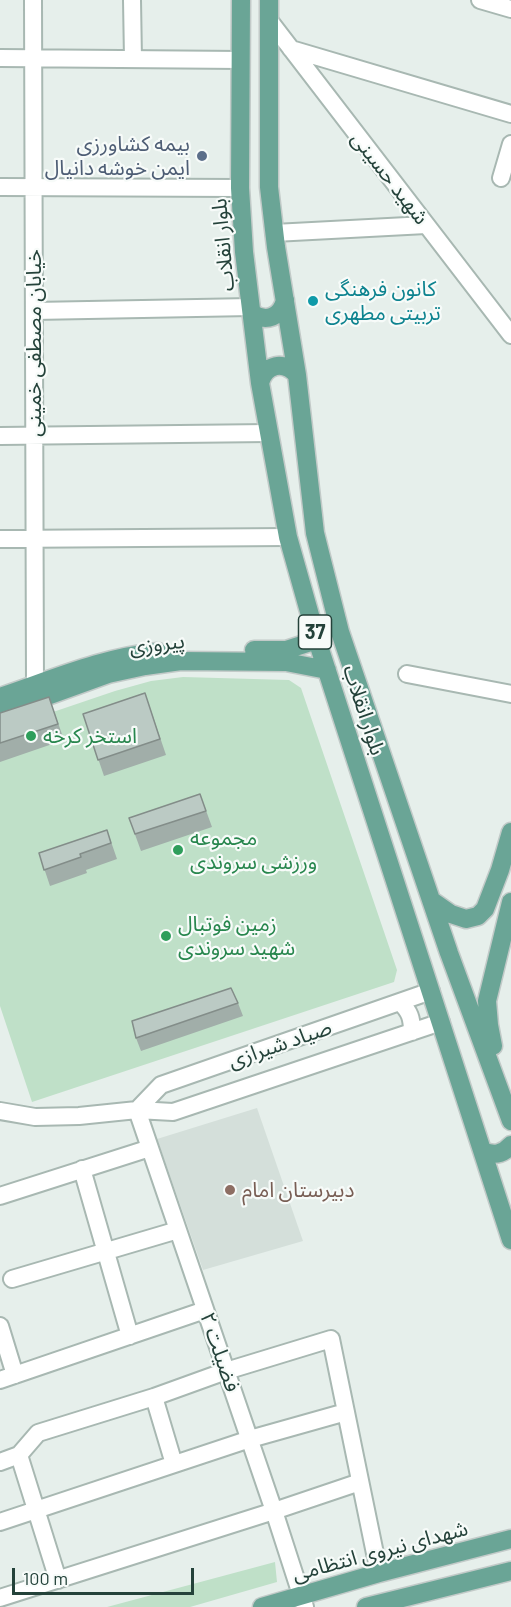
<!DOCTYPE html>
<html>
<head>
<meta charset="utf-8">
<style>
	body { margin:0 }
	#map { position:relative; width:511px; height:1607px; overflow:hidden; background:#e6efeb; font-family:Barlow,sans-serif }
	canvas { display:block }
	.scale { position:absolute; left:12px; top:1568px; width:182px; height:27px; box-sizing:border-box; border:3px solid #24423a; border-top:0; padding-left:8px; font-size:18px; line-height:21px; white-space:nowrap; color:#24423a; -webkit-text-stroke:4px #f7fbf9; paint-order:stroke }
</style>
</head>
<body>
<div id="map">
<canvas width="511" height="1607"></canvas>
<div class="scale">100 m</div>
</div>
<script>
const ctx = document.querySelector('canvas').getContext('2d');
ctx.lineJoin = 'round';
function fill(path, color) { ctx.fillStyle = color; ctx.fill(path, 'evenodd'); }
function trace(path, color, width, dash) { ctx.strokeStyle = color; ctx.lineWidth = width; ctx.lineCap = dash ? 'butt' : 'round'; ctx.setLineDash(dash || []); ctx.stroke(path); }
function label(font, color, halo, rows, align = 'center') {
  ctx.font = font + ' Barlow,"Noto Sans Arabic",sans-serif'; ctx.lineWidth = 4.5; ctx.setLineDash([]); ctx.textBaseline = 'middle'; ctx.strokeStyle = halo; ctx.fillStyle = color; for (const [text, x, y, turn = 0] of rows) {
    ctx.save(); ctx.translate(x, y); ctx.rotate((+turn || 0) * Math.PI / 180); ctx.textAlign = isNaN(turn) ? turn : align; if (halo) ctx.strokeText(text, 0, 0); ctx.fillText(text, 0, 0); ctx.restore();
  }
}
const built = new Path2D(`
	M257,1108L303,1241L203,1270L157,1139Z`);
const green = new Path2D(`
	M183,677L289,680L301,688L397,970L394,982L32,1102L0,1006V730L115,691L151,681Z
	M275,1562L277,1582L190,1607H107Z`);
const minor = new Path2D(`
	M33,0L35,685
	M132,0L133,59
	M480,0L511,9
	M269,20L511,335
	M291,49L511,114
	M0,58L241,60
	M501,178L511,144
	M0,187L240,188
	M274,233L426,225
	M34,311L251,307
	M0,436L269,433
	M0,539L288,537
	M407,674L511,694
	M400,1002C410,1012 412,1018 412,1032
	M137,1110L274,1511L305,1607
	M137,1110L161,1085L431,991
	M0,1111L35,1117L79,1116L137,1110L173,1112L441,1022
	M82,1169L130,1336
	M0,1196L150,1148
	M12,1279L178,1230
	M0,1326L15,1375
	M0,1380L205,1310
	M154,1397L174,1464
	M19,1455L58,1580
	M0,1462L19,1455L38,1433L154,1397L226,1371L331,1339L379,1573
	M0,1522L250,1439L346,1412
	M0,1598L274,1511L360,1482`);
const major = new Path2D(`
	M241,0L240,188L244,252L260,383L288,537L317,640L511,1240
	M269,0V187L276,247L297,375L315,533L340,632L449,953L511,1121
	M252,313C266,323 281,317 285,300
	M260,383C265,364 284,360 297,375
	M254,650H286L317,640
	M0,697C51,680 103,657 158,652
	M0,713L108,674L145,666L181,661L286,662L327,670
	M431,900L451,914L466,919L478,916L485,909L500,870L511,832
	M493,1046L489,1025L487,1001L511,902
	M483,1151C494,1156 503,1154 511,1145
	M262,1607L379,1573L511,1539
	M366,1607L511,1571`);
const wall = new Path2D(`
	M145,693L166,755L104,776L83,714Z
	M49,697L64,740L0,762V713Z
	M200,794L212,827L141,851L129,818Z
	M107,830L117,859L86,870L87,873L50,886L39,853Z
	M238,1003L243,1016L141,1051L136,1038Z`);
const building = new Path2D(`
	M145,693L160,739L98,760L83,714Z
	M49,697L58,724L0,743V713Z
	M200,794L206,811L135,834L129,818Z
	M107,830L111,843L80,854L81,857L44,870L39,853Z
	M231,988L238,1003L136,1038L132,1021Z`);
const markers = [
	[202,156,6,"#5c6f8a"],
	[313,301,6,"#0f9aa8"],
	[31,736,6,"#2e9e5b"],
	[178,850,6,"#2e9e5b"],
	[166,936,6,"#2e9e5b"],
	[230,1190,6,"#8d6e63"]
];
const shields = [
	[315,632,33]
];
const shieldNames = [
	["37",315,632]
];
const serviceNames = [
	["بیمه کشاورزی",190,144],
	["ایمن خوشه دانیال",190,168]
];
const streetNames = [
	["شهید حسینی",390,178,52],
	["بلوار انقلاب",223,245,-95],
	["خیابان مصطفی خمینی",34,343,-90],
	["پیروزی",157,644,-7],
	["بلوار انقلاب",364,710,72],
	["صیاد شیرازی",280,1044,-19],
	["فضیلت ۲",220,1352,71],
	["شهدای نیروی انتظامی",380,1551,-15]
];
const cultureNames = [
	["کانون فرهنگی",325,289],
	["تربیتی مطهری",325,313]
];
const leisureNames = [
	["استخر کرخه",43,736],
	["مجموعه",190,838],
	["ورزشی سروندی",190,862],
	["زمین فوتبال",178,924],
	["شهید سروندی",178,948]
];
const educationNames = [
	["دبیرستان امام",242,1190]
];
fill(built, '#d4dfda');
fill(green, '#bfe0c8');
trace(minor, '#a8b8b2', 20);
trace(major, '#c2cac8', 21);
trace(minor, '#fff', 16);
trace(major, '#6aa596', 18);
fill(wall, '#a1aea9');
fill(building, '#bbcac4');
trace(building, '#838d89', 1.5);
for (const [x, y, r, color] of markers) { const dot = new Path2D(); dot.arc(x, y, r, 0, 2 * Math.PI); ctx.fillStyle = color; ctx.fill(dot); trace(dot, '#f7fbf9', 2); }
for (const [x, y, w] of shields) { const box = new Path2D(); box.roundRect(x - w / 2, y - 17, w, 34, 4.5); ctx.fillStyle = '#f7fbf9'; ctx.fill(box); trace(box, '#24423a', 1.5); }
label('bold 20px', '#24423a', null, shieldNames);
label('21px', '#4e5e75', '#f7fbf9', serviceNames, 'right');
label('21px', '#24423a', '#f7fbf9', streetNames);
label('21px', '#0d838f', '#f7fbf9', cultureNames, 'left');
label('21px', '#27864d', '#f7fbf9', leisureNames, 'left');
label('21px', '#785e54', '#f7fbf9', educationNames, 'left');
</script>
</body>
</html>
